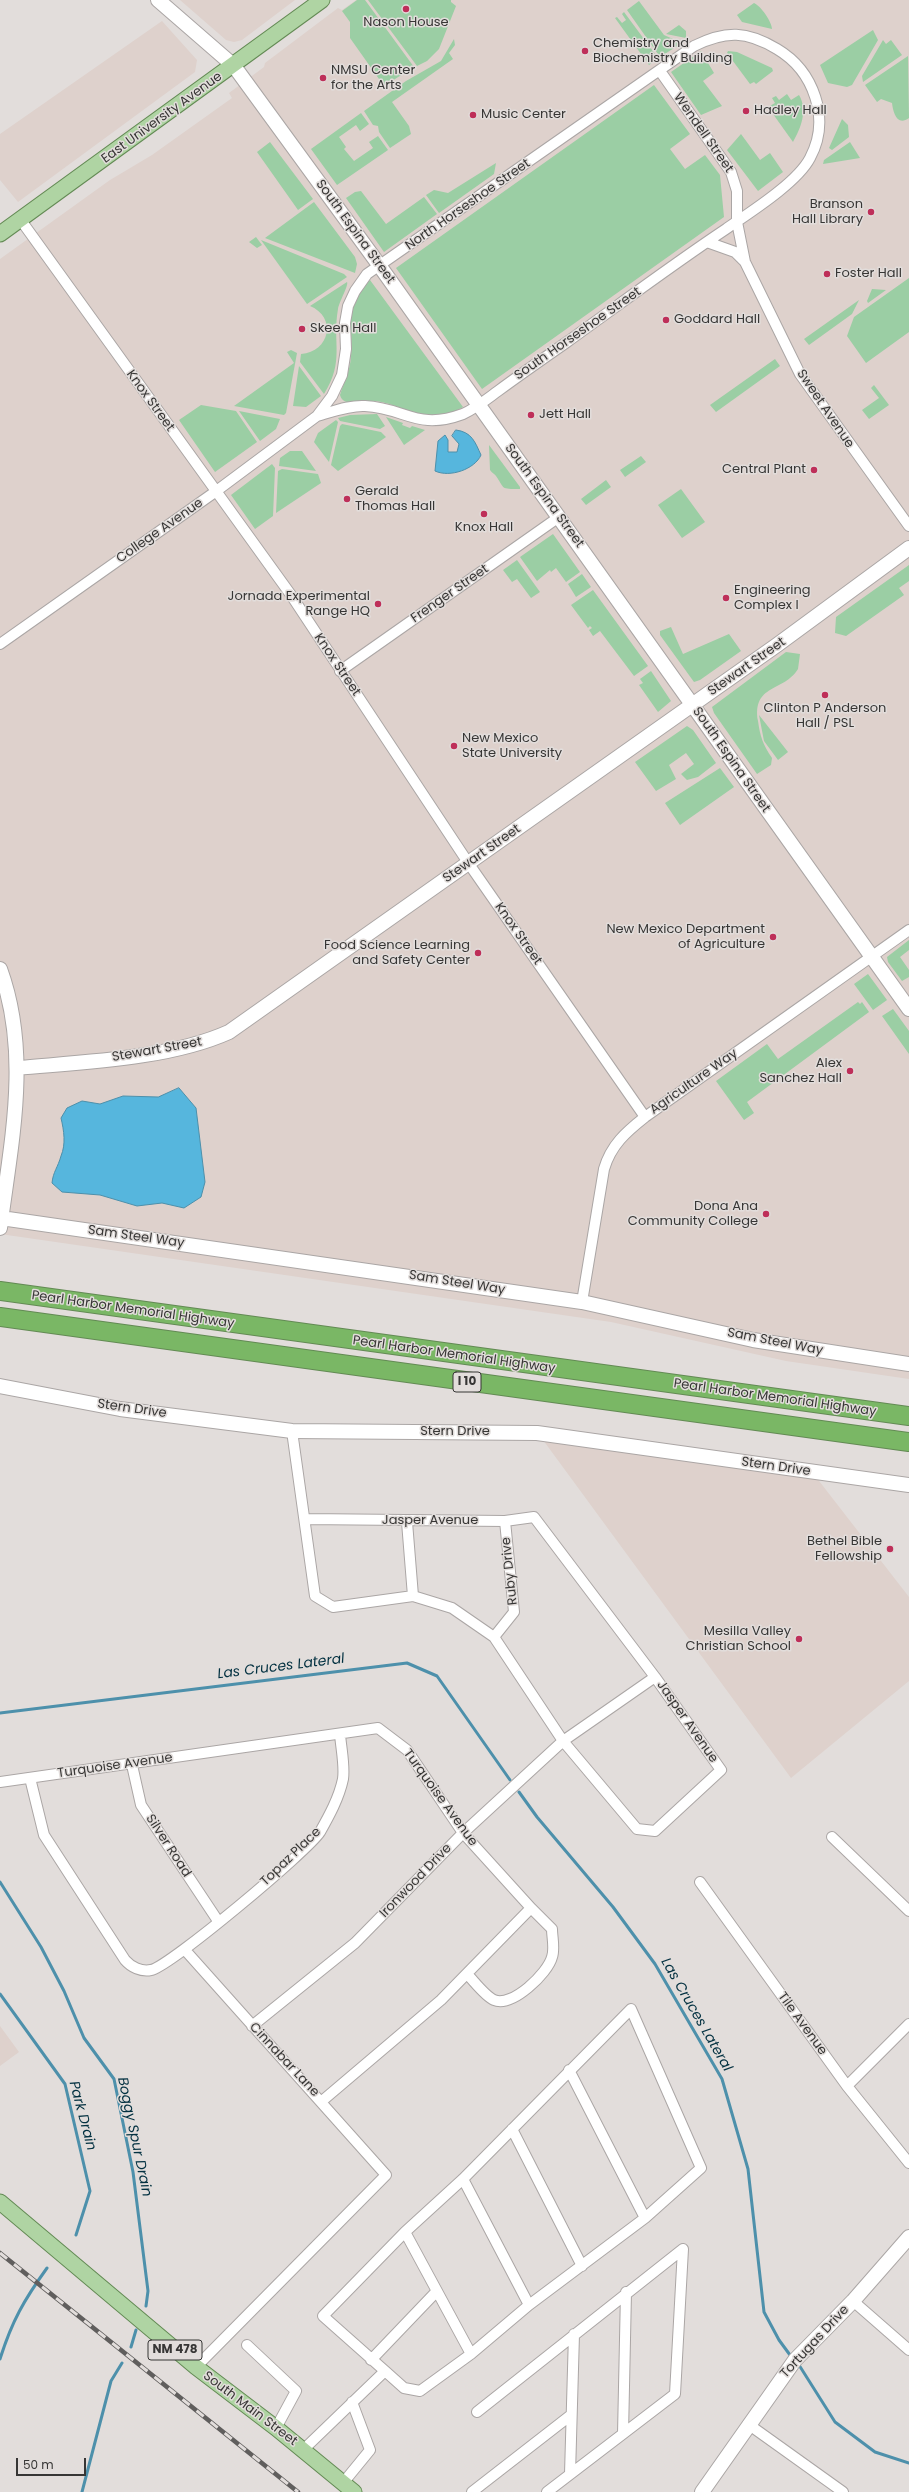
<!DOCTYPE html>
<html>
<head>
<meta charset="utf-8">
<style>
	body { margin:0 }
	#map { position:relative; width:909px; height:2492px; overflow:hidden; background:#e2dddb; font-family:Poppins,sans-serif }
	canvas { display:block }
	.scale { position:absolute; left:16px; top:2458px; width:70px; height:18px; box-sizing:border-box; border:2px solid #373635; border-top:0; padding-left:5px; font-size:12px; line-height:14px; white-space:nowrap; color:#373635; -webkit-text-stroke:3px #e2dddb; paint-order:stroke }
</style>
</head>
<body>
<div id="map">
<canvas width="909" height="2492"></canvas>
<div class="scale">50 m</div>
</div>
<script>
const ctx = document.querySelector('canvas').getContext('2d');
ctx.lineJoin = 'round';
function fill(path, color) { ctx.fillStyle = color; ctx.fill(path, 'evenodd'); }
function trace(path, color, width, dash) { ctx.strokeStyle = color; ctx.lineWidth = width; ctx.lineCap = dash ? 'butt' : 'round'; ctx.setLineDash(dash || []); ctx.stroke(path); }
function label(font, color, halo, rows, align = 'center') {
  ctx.font = font + ' Poppins,sans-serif'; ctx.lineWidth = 3; ctx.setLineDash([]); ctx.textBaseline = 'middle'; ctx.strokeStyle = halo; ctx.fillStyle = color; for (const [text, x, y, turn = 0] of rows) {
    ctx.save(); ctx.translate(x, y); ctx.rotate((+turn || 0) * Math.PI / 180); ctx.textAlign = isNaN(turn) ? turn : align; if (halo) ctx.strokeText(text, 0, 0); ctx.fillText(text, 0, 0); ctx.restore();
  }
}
const built = new Path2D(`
	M180,0H295L242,40L234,42L226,40Z
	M356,0H909V1379L786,1361L611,1322L0,1234V259L110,180L152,155L232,98L229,93L264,67L265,63L338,8L342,10Z
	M162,21L197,60L195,72L18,202L0,180V134Z
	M543,1440L816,1477L909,1597V1681L791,1778Z
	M0,2026L19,2052L0,2066Z`);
const green = new Path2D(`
	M357,0H365L414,67L384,86L350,38V22L342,11Z
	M368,0H451V2L456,6L439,49L427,61L417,66Z
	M639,1L664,35L682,43L660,57L627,10Z
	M754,3C761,6 772,22 772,29L742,22L737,15Z
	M624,12L658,58L649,65L615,18L617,17L622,23L626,20L622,14Z
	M679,25L686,31V38L666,34Z
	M873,30L878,40L852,85L847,87L828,83L820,65Z
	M454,39L455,45L449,53L453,59L392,102L409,126L411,134L390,148L379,132L378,126L373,125L364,111L406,81L441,61Z
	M883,40L886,44L891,40L902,55L863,82L862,76Z
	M701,51L714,73L703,81L722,106L701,115L671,72Z
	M728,51L737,52L772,68L773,71L756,84L754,82L750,84L727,53Z
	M908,56L909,118C897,127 893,112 892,103L881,99L877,102L865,85Z
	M654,85L690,134L670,149L685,169L705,155L720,175L724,217L482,389L396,268Z
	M787,94L791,100L799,95C808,110 801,128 793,142L768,107L775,103L772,98L776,96L779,100Z
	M361,113L369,124L360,131L356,125L339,137L346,147L344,149L354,161L373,148L369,142L378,136L388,150L337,185L311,149Z
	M842,119L848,125L849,137L832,150L829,148Z
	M741,134L760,160L770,153L783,172L758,191L727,150Z
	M270,142L313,199L298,210L257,152Z
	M850,142L860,158L823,164L824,160Z
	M496,163L494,174L439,213L426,195L434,190L448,193Z
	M361,191L386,224L424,197L437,214L384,252L346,198L355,192Z
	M314,202L355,257L357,264L355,273L265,238Z
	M256,237L262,245L257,248L249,242Z
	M261,240L344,274L347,277L307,304Z
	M909,278V332L866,363L847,336L854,317Z
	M370,280L463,407C452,413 442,417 430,416C411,415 394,403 376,401C364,400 344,409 340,395C344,382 350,371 351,357C354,322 342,310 370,280Z
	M347,282C349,285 339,302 338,309C332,343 345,361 324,394L300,362L301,354C330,352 337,317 310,306Z
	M872,289L886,290L868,303L867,301Z
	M859,300L852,314L809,345L804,339Z
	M291,350L297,353L286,413L284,415L234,406L294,363L287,352Z
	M775,359L780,366L716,412L710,405Z
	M299,366L321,396L306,407L293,406Z
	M874,385L889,405L869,419L862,410L879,398L871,388Z
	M201,405L236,411L257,442L215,472L179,420Z
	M239,411L280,419L276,429L260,441Z
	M377,414L385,426L380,429L340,421L338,418L350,415Z
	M386,417L403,423L402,425L410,428L412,426L425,430L404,445Z
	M336,420L338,422L329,462L314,442L318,433Z
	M342,424L381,432L386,437L338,471L331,465L340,426Z
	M489,445L520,487V489C500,489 505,489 496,476C495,474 492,473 490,470Z
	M290,451H302L316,471L279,466L280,458Z
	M641,456L646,462L625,477L620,470Z
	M272,464L275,468L273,516L255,529L231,495Z
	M282,469L318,474L321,483L276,513L278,471Z
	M606,480L611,487L586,505L581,499Z
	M681,489L705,522L682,538L658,505Z
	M553,534L580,572L566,582L556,568L551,572L550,570L537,581L520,557Z
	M517,560L540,592L531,598L517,579L512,582L503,570Z
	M909,565V581L899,588L904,595L846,636L835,633L836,617Z
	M582,574L591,587L576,597L568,584Z
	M593,590L648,666L634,676L600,631L593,636L589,630L592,628L590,626L588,628L571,605Z
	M671,627L683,654L729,634L741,651L700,680L694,682L660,635V631Z
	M786,652L800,654L798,669C784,692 752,684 758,721C760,736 763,745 772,758L771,765L757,774L714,713L712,707Z
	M651,671L671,701L658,712L639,685L643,683L640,679Z
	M759,715L788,752L778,760L764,741Z
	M687,726L693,730L716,763L698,777L687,780L681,774L694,764L686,753L669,765L676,779L656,791L635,762Z
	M720,768L734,787L680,825L665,803Z
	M909,940V950L900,957L909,970V977L902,981L888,962L887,957Z
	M868,974L887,1000L873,1010L854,984Z
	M858,1002L860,1004L862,1002L869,1012L747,1102L754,1113L744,1120L716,1081L767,1044L778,1059Z
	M893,1009L909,1031V1054L882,1016Z`);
const water = new Path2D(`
	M456,430C472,432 475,442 481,455C475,469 450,478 435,471L438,441L445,435L448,440V452H457L459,444L452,436Z
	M179,1088L196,1108L205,1182L201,1197L184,1208L162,1203L137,1206L100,1195L62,1192L52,1183C53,1172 58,1167 61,1156C66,1144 64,1131 61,1118L67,1108L82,1101L100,1104L123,1096L158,1097Z`);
const stream = new Path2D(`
	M0,1713L407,1663L437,1676L510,1780
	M519,1792L537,1817L613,1907L655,1964L722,2079L748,2169L764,2312L779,2340L790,2355
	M0,1882L41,1947L64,1991L84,2038L114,2079L133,2172L148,2291L146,2306
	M0,1994L65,2084L90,2191L76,2235
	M131,2347L136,2330
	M0,2359C12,2321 24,2300 47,2268
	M799,2365L835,2422L875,2452L909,2463
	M82,2492L111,2381L122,2363`);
const street = new Path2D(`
	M660,71L731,172L737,191V222L745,262L800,374L909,526
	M20,219L291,595L469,864L645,1117
	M707,242L735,252L745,262
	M0,644L215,492L317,416L332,396L342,375L346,349L345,323L348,306L355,291L367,274L694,46C726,30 747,31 777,49C814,71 831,119 810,158C797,183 749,213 726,229C672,265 620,304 567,342C544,358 521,374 498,391C487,399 476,408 463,414C417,431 406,408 365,406C349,405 332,412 317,416
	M340,671L559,517
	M582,1302L604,1169C611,1145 626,1132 645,1117L909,930
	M292,1431L315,1596L333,1607L413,1596L452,1608L494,1637L563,1741L637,1829L655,1831L721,1770L655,1677L534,1517L505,1521L305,1519
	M407,1522L413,1596
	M494,1637L514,1612L505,1521
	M132,1765L141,1805L218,1921
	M30,1778L44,1835L125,1960C131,1967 141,1972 151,1970C169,1967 309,1850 320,1832C329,1816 339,1798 343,1779C345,1766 341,1748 340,1734
	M0,1782L378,1728L407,1750L463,1833L531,1908L441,2000L322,2101
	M832,1837L909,1911
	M700,1882L847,2086L909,2163
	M185,1950L386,2175L196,2367
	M467,1974C474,1981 485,1996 494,2000C512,2008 548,1973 552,1957C555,1949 552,1937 552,1929L531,1908
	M252,2026L355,1943L463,1833L563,1741L655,1677
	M569,2070L645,2218
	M847,2086L909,2024
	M512,2129L582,2266
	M463,2179L529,2305
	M405,2232L471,2354
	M853,2301L909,2350
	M247,2345L296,2391L276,2428
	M371,2360L437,2291
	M477,2412L683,2249L675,2394L547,2492
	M748,2424L843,2492
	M623,2434L626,2292
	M303,2450L385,2371L404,2388L420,2391L471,2354L529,2305L645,2218L701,2168L631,2009L463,2179L405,2232L323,2316L385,2371
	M570,2474L574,2334
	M343,2483L370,2450L352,2402
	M472,2492L571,2415`);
const secondary = new Path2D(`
	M158,0L234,66L374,258L909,1009
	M0,969C31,1054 11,1142 0,1228
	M18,1068C83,1062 169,1059 229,1032L777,645L909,548
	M1,1218L582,1302L753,1340L909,1364
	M0,1386L120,1409L292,1431L537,1433L909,1485
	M702,2492L795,2360L853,2301L909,2237`);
const primary = new Path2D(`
	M0,234L322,0
	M0,2202L196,2367L276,2428L354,2492`);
const highway = new Path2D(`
	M0,1291L909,1416
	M0,1317L909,1442`);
const rail = new Path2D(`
	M0,2253L298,2492`);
const markers = [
	[406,9,4,"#be2f59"],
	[585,51,4,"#be2f59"],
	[323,78,4,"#be2f59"],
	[746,111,4,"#be2f59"],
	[473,115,4,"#be2f59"],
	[871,212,4,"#be2f59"],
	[827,274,4,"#be2f59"],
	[666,320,4,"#be2f59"],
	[302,329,4,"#be2f59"],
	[531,415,4,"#be2f59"],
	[814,470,4,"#be2f59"],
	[347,499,4,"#be2f59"],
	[484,514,4,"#be2f59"],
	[726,598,4,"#be2f59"],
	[378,604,4,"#be2f59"],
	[825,695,4,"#be2f59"],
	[454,746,4,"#be2f59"],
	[773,937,4,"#be2f59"],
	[478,953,4,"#be2f59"],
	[850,1071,4,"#be2f59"],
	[766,1214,4,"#be2f59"],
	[890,1549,4,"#be2f59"],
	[799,1639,4,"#be2f59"]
];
const shields = [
	[467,1382,28],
	[175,2350,54]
];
const shieldNames = [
	["I 10",467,1382],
	["NM 478",175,2350]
];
const poiNames = [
	["Nason House",406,23,"center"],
	["Chemistry and",593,44],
	["Biochemistry Building",593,59],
	["NMSU Center",331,71],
	["for the Arts",331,86],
	["Hadley Hall",754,111],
	["Music Center",481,115],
	["Branson",863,205,"right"],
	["Hall Library",863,220,"right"],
	["Foster Hall",835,274],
	["Goddard Hall",674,320],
	["Skeen Hall",310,329],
	["Jett Hall",539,415],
	["Central Plant",806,470,"right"],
	["Gerald",355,492],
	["Thomas Hall",355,507],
	["Knox Hall",484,528,"center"],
	["Engineering",734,591],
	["Complex I",734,606],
	["Jornada Experimental",370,597,"right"],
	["Range HQ",370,612,"right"],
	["Clinton P Anderson",825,709,"center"],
	["Hall / PSL",825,724,"center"],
	["New Mexico",462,739],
	["State University",462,754],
	["New Mexico Department",765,930,"right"],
	["of Agriculture",765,945,"right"],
	["Food Science Learning",470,946,"right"],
	["and Safety Center",470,961,"right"],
	["Alex",842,1064,"right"],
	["Sanchez Hall",842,1079,"right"],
	["Dona Ana",758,1207,"right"],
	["Community College",758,1222,"right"],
	["Bethel Bible",882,1542,"right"],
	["Fellowship",882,1557,"right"],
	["Mesilla Valley",791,1632,"right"],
	["Christian School",791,1647,"right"]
];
const streetNames = [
	["East University Avenue",162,118,-36],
	["Wendell Street",703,133,55],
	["North Horseshoe Street",468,205,-35],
	["South Espina Street",355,232,54],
	["South Horseshoe Street",578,334,-35],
	["Knox Street",150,401,54],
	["Sweet Avenue",825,409,56],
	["South Espina Street",544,496,54],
	["College Avenue",160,531,-35],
	["Frenger Street",450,594,-35],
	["Knox Street",337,665,56],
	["Stewart Street",747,667,-35],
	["South Espina Street",731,760,55],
	["Stewart Street",482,854,-35],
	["Knox Street",518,934,55],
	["Stewart Street",157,1050,-10],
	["Agriculture Way",694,1082,-35],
	["Sam Steel Way",136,1237,8],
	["Sam Steel Way",457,1283,9],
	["Pearl Harbor Memorial Highway",133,1310,8],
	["Sam Steel Way",775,1342,11],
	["Pearl Harbor Memorial Highway",454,1355,8],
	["Pearl Harbor Memorial Highway",775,1398,8],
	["Stern Drive",132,1409,8],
	["Stern Drive",455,1432],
	["Stern Drive",776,1467,8],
	["Jasper Avenue",430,1521],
	["Ruby Drive",510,1571,-96],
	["Jasper Avenue",687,1722,55],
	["Turquoise Avenue",115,1766,-8],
	["Turquoise Avenue",440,1798,54],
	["Silver Road",168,1846,57],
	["Topaz Place",291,1857,-44],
	["Ironwood Drive",416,1881,-46],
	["Tile Avenue",802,2024,54],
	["Cinnabar Lane",284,2060,47],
	["Tortugas Drive",815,2342,-47],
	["South Main Street",250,2409,37]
];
const waterNames = [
	["Las Cruces Lateral",281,1667,-7],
	["Las Cruces Lateral",696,2015,60],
	["Park Drain",82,2116,75],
	["Boggy Spur Drain",134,2137,78]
];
fill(built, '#ded1cc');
fill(green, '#9bcea4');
fill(water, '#56b6dd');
trace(water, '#4d90ab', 1);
trace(stream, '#4d90ab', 3);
trace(street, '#aba6a5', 12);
trace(secondary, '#aba6a5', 16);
trace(primary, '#638a54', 17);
trace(highway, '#638a54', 20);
trace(street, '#fff', 10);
trace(secondary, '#fff', 14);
trace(primary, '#afd4a3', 15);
trace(highway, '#7ab765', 18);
trace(rail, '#605e5d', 4.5);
trace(rail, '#e2dddb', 3, [9]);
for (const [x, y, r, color] of markers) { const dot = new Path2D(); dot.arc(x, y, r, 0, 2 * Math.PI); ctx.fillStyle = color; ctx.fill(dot); trace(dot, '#e2dddb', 1.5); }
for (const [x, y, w] of shields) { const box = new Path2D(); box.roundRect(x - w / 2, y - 10, w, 20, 3); ctx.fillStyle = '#e2dddb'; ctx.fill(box); trace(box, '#373635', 1); }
label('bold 12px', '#373635', null, shieldNames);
label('13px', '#373635', '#e2dddb', poiNames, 'left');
label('13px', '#373635', '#e2dddb', streetNames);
label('italic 14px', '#023040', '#e2dddb', waterNames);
</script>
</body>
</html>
